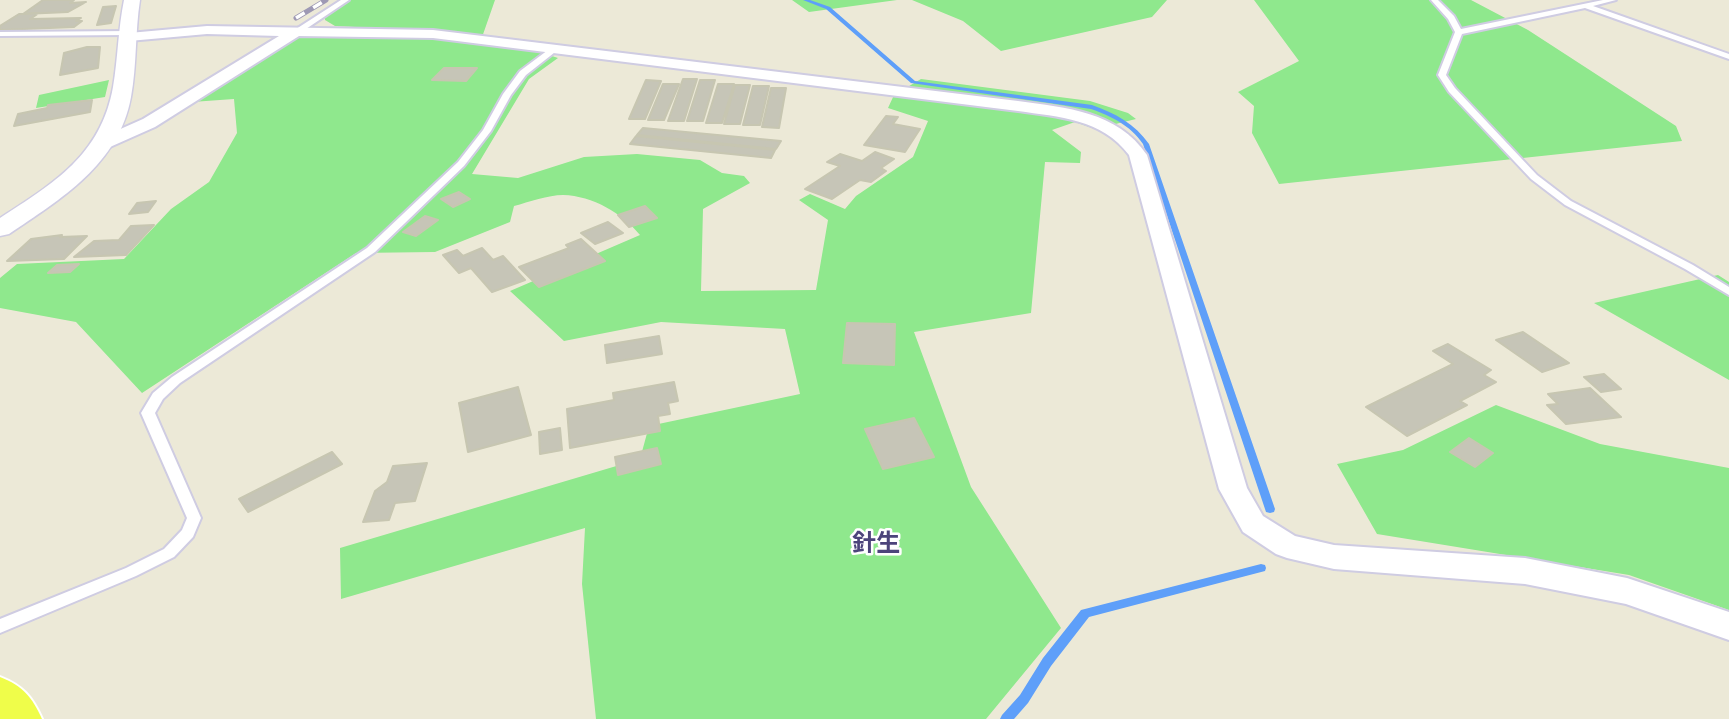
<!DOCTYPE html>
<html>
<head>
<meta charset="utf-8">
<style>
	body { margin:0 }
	canvas { display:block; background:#ece9d7 }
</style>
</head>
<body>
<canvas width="1729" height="719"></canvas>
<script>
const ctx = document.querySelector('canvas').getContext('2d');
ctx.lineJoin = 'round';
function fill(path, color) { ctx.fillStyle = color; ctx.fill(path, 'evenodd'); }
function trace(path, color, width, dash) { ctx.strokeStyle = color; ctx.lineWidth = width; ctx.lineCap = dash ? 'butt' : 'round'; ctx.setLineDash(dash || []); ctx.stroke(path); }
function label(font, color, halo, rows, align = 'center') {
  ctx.font = font + ' Roboto,"Noto Sans JP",sans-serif'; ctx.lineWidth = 5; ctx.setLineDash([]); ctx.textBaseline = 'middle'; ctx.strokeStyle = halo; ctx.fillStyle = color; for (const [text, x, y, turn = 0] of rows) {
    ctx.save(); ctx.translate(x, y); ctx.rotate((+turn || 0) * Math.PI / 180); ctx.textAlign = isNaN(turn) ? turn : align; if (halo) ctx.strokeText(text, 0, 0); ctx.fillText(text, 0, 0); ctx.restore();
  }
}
const green = new Path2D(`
	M350,0H495L480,43L540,52L558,58L529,79L472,174L518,178L584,157L637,154L700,160L722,173L744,176L750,183L703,209L701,291L816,290L828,220L799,200L810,194L845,209L856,196L913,157L928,121L888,108L894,95L921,79L1090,101L1128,113L1136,119L1095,129L1075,122L1052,130L1081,152L1080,163L1045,162L1031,313L914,332L971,487L1061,628L986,719H596L582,584L585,528L341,599L340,548L640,459L649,426L800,394L785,329L661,322L564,341L510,291L640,235C622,213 593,196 563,195C548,195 529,202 514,206L510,222L435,252L356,253L142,393L76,322L0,308V278L17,264L124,259L171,209L209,182L237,133L234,99L192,102L289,40L314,34H371L376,28L335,26L325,20V16Z
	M792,0H897L809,12Z
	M912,0H1167L1152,17L1001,51L963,21Z
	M1254,0H1471L1528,30L1676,126L1682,141L1279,184L1252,133L1254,106L1238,92L1299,61Z
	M109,80L105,97L36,108L39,95Z
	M1718,275L1729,282V380L1594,303Z
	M1496,405L1600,444L1729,468V610L1629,575L1377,534L1337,464L1403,450Z`);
const stream = new Path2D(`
	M803,0H810L830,7L915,81L1092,105C1115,113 1135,124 1149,144L1275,509L1274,512L1270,513L1266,512L1265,509L1143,144C1130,125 1111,116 1091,109L911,83L826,9Z
	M1261,564L1265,565L1266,568L1265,571L1089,617L1051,666L1028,703L1014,719H1000L1002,715L1020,695L1043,658L1081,610Z`);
const building = new Path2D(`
	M43,0H74L70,3L86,2L68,12L23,14Z
	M116,6L111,23L97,25L103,7Z
	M39,13L30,19L81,18L76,21H82L74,27L0,30V26L19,14Z
	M87,47H100L98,68L60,75L64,53Z
	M444,68H477L466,81L432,80Z
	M683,79H697L684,121H668Z
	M646,80L661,81L645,119H629Z
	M700,80H715L703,121H687Z
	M663,84H679L664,120H648Z
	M718,84H734L722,123H706Z
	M735,85H750L740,124H724Z
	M753,86H769L760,125H743Z
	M771,88H786L779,128L762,127Z
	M92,100L90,112L14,126L18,114L47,108L48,105Z
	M886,116L898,117L893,124L920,129L905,152L864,145Z
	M643,128L781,141L776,149L637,135Z
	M636,136L775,150L771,158L630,144Z
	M875,152L894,159L881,168L886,171L871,182L860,180L832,199L805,189L840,166L827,162L840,154L862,161Z
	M459,192L470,199L453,207L441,199Z
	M156,201L148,212L129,214L137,203Z
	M645,206L657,218L629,227L618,215Z
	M425,216L438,220L416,236L403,232Z
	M608,222L623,233L595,244L581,233Z
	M154,225L126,255L74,257L94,241L119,240L131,226Z
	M62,235L60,237L87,236L64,259L7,261L31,239Z
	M581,239L605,261L539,287L519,267L569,248L566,245Z
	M482,248L493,260L503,256L525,280L492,292L471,268L459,273L443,255L457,250L463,256Z
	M79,264L70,272L48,273L57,265Z
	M847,323L895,324L894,365L843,363Z
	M1523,332L1569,363L1542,372L1496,340Z
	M659,336L662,354L607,363L605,345Z
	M1448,344L1491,370L1484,375L1496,382L1460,401L1467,405L1407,436L1366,407L1453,364L1433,351Z
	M1604,374L1621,389L1601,392L1584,377Z
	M674,382L678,401L668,403L670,414L658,416L660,431L570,448L567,409L614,400L613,393Z
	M518,387L531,435L468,452L459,403Z
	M1590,388L1621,417L1566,424L1547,405L1558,404L1548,394Z
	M914,418L934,457L883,469L865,429Z
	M560,428L562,450L540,454L539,432Z
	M1469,438L1493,453L1475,467L1450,452Z
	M657,448L661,464L618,475L615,457Z
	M332,452L342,464L248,512L239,499Z
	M427,463L415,501L395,503L389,520L363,522L375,491L387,482L393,466Z`);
const service = new Path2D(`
	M341,0H349L300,33L293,31Z
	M1431,0H1438L1454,16L1461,29L1603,0H1616L1593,6L1729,54V59L1585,8L1462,34L1446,75L1455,88L1537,175L1571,201L1693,265L1729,287V295L1685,269L1565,205L1531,179L1449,92L1438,75L1455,32L1448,19Z
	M132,31L133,33L129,35L0,36V32Z
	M552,47L559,49L526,75L511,95L491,131L464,166L375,252L180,383L163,399L155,413L201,518L193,537L174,557L136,576L0,633V619L126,568L164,549L182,530L187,518L141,413L153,393L172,377L367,248L458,162L483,130L503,94L520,71Z`);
const minor = new Path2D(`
	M207,26L433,30L1018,101C1067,108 1117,111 1147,155L1247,488L1263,516L1295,536L1334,545L1525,558L1627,578L1729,612V640L1626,604L1525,584L1334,569L1287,558L1276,554L1243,532L1219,489L1129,155C1102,119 1059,117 1018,111L433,38L299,36L155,127L110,147H98L95,143L98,139L143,119L279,36L207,34L129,41L122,37L129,33Z`);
const tertiary = new Path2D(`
	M124,0H140C135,32 137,65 131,97C119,164 61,199 9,234L0,236V218C54,183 101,155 113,87C118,58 118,29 124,0Z`);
const primary = new Path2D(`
	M0,677C23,686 32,697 42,719H0Z`);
const rail = new Path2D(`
	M296,18L326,0`);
const nearNeighbourhoodnames = [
	["針生",876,545]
];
fill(green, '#8fe88d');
fill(stream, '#5e9ff9');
fill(building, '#c6c5b7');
trace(building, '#c7c6b1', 2);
trace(service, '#cfcce2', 4);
trace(minor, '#cfcce2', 4);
trace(tertiary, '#cfcce2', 3);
trace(primary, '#fff', 4);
fill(service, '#fff');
fill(minor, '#fff');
fill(tertiary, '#fff');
fill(primary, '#effd4a');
trace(rail, '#9e99b4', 5);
trace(rail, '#fff', 3.5, [10]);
label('bold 24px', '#4c447b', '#fff', nearNeighbourhoodnames);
</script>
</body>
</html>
